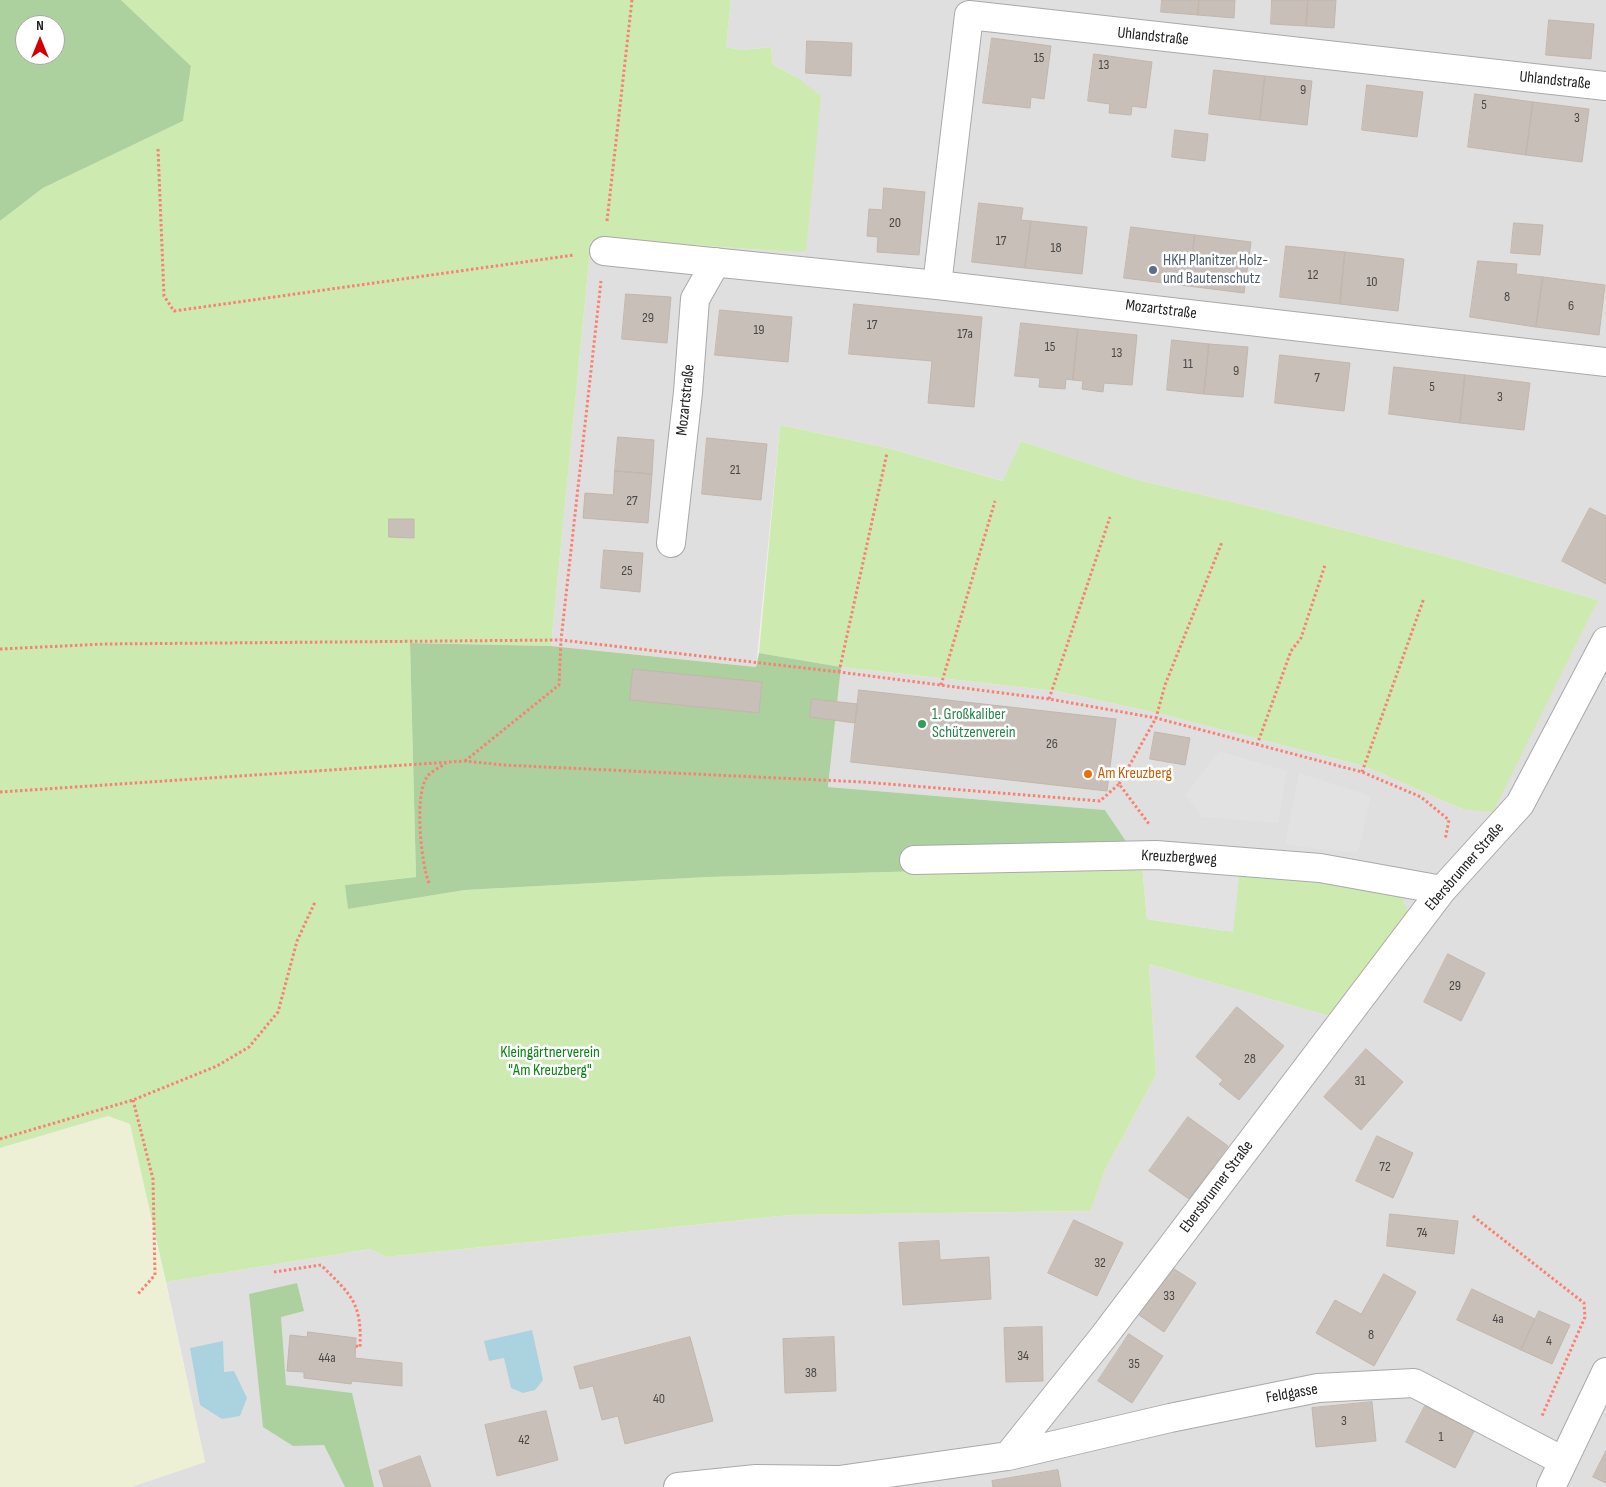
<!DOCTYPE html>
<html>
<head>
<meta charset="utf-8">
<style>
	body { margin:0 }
	#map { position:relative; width:1606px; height:1487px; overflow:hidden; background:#f2efe9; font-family:"Sofia Sans Condensed",sans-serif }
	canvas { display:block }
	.north { position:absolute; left:15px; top:15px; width:50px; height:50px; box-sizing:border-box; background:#fff; border:1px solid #a7a7a7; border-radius:50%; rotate:0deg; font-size:14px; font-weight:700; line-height:20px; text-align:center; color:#222 }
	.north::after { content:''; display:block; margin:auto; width:18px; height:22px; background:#d40000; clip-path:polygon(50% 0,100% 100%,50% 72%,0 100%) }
</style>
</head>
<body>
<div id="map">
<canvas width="1606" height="1487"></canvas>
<div class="north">N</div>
</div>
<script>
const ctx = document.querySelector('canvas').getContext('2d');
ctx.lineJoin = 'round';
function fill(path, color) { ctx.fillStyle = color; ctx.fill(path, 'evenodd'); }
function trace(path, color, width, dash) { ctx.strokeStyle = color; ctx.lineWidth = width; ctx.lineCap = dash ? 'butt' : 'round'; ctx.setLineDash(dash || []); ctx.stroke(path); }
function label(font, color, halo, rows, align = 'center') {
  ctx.font = font + ' "Sofia Sans Condensed",sans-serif'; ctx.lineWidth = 5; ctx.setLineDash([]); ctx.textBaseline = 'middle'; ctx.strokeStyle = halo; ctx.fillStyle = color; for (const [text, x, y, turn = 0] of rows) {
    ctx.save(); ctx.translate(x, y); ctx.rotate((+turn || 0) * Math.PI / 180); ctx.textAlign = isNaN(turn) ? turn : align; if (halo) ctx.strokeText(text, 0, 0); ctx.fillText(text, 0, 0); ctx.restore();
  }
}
const residential = new Path2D(`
	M731,0H1606V1487H131L205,1462L166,1282L370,1249L386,1257L790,1215L1089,1211L1105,1170L1156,1075L1149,964L1329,1016L1142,865L1105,810L828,787L841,667L1056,691L1157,713L1364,766L1462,809L1598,600L1448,557L1246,505L1138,480L1021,441L1004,481L888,448L780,425L756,667L551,646L591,241L617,240L795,252L798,78L773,65L771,47L742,50L726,47Z`);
const farmland = new Path2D(`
	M108,1116L130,1124L205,1462L131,1487H0V1148Z`);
const grass = new Path2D(`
	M121,0H731L726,47L742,50L771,47L773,65L798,78L821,96L806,251L795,252L617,240L591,241L551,646L410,643L416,877L346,885L348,909L465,890L708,877L1142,865L1147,919L1233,932L1240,868L1399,892L1409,914L1329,1016L1149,964L1156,1075L1105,1170L1090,1211L790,1215L386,1257L370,1249L166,1282L130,1124L108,1116L0,1148V221L43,188L183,121L191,66Z
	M780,425L888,448L1003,481L1021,441L1138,480L1246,505L1448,557L1598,600L1493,812L1462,809L1364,766L1157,713L1056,691L841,667L759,653Z`);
const forest = new Path2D(`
	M0,0H121L191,66L183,121L43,188L0,221ZM25,25H55V55H25Z
	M410,643L551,646L756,667L759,653L841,667L828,787L1105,810L1142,865L708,877L465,890L348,909L345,885L416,877Z
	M297,1283L304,1311L281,1317L286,1385L352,1393L374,1487H345L324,1445L293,1446L263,1427L249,1294Z`);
const parking = new Path2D(`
	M1219,751L1287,771L1278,823L1202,817L1185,795Z
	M1299,773L1371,796L1358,853L1285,845Z
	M1142,865L1240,868L1233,932L1147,919Z`);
const water = new Path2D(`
	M532,1330L543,1380L535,1390L523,1393L511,1388L504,1358L489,1361L484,1341Z
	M223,1341L224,1372L234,1371L247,1398L240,1416L222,1419L200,1405L190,1348Z`);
const building = new Path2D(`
	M1162,0H1199L1198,15L1161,12Z
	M1199,0H1235L1234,18L1198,15Z
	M1272,0H1308L1306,26L1271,24Z
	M1308,0H1336L1334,28L1306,26Z
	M1549,20L1594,24L1591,59L1546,55Z
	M992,38L1051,46L1044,99L1031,97L1030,108L983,103Z
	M807,41L852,43L851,76L806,73Z
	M1094,54L1152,62L1146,108L1132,106L1131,115L1109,113L1110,104L1088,101Z
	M1214,70L1265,76L1260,120L1209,114Z
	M1265,76L1312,81L1307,125L1260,120Z
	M1367,85L1423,92L1417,137L1362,130Z
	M1475,94L1533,102L1526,155L1468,147Z
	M1533,102L1589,109L1582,162L1526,155Z
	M1175,130L1208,134L1205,161L1172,157Z
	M884,188L925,192L919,255L877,252L878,237L867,236L869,209L882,210Z
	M979,203L1023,208L1021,220L1031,221L1025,268L972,262Z
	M1031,221L1087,227L1082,274L1025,268Z
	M1514,223L1543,225L1540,255L1511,253Z
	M1131,227L1195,235L1188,286L1124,278Z
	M1195,235L1251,242L1244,293L1188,286Z
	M1286,246L1345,252L1340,304L1280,297Z
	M1345,252L1404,259L1398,311L1340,304Z
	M1478,261L1517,264L1516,274L1543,277L1536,327L1470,317Z
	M1543,277L1605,285L1599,335L1536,327Z
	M626,294L671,297L667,343L622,339Z
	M854,304L982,317L974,407L928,403L932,361L849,354Z
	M720,310L792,317L788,362L715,355Z
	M1021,323L1078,329L1073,380L1066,379L1065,389L1039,387L1040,378L1015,376Z
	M1078,329L1137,335L1132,385L1104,383L1103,392L1082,389L1083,381L1073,380Z
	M1172,340L1209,344L1204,394L1167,390Z
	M1209,344L1248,347L1243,397L1204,394Z
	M1280,355L1350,363L1344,411L1275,403Z
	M1394,367L1465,375L1460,423L1389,414Z
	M1465,375L1530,383L1524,430L1460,423Z
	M618,437L654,440L652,474L615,471Z
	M707,438L767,444L761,500L702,494Z
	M615,471L652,474L648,523L583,518L585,493L613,495Z
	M1590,508L1606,516V584L1562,561Z
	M389,519H414V538L389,537Z
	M604,550L643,553L640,592L601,588Z
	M633,669L762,682L759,713L630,700Z
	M859,690L1116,719L1107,791L851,762Z
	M812,699L858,704L855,723L810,717Z
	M1155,732L1190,738L1185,765L1150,759Z
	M1448,954L1485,973L1461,1021L1424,1002Z
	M1237,1007L1284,1046L1239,1100L1219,1084L1223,1080L1196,1057Z
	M1366,1049L1403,1082L1361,1130L1324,1097Z
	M1188,1117L1228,1146L1189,1199L1149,1171Z
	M1377,1136L1413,1153L1393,1198L1356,1181Z
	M1390,1214L1458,1221L1454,1254L1387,1246Z
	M1074,1220L1123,1243L1097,1296L1048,1273Z
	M939,1241L940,1260L989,1257L991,1299L903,1305L899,1243Z
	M1171,1267L1196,1283L1164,1332L1139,1315Z
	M1384,1274L1416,1292L1374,1366L1316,1333L1335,1300L1361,1314Z
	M1472,1289L1535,1319L1521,1350L1457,1320Z
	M1539,1311L1570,1325L1552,1364L1521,1350Z
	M1042,1327L1043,1381L1006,1382L1004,1328Z
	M308,1332L356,1338L355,1358L402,1363V1386L352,1381L351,1384L304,1378V1372L287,1371L290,1335L307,1337Z
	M1129,1334L1163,1356L1132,1403L1098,1381Z
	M690,1337L713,1421L625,1444L618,1416L602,1420L593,1386L580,1389L574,1367Z
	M834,1337L836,1391L785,1393L783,1339Z
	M1372,1402L1376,1441L1316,1447L1312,1408Z
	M1425,1406L1474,1431L1455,1468L1406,1442Z
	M546,1411L558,1460L497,1476L485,1425Z
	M1606,1451V1483L1593,1477Z
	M420,1456L431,1487H384L379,1471Z
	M1058,1470L1061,1487H993L992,1481Z`);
const path = new Path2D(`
	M158,149L164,296L174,311L574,255
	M607,221L632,0
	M0,649L105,644L561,640L839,672L1049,699L1156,718L1362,772L1421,797L1449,820L1445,840
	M839,672L887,453
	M941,685L995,501
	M1049,699L1110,517
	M1257,745L1291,651L1301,638L1325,565
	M465,761L559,685L561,640L601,281
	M1362,772L1424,598
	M1119,784L1156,718L1165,685L1222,542
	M0,792L465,761L503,765L863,782L1100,801L1119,784L1149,824
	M429,883C421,863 414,795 427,777C431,771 441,767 446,763
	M133,1100L153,1179L155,1275L138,1294
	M0,1139L133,1100L217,1066L249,1047L278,1012L297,941L315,902
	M1473,1216L1584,1303L1585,1317L1542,1416
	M274,1272L321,1265C351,1295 362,1302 360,1347L356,1346`);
const minor = new Path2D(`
	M604,251L937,285L1606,362
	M937,285L969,15L1606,86
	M671,543L688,392L695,299L716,262
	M914,860L1156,855L1320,868L1442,890
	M1008,1456L1170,1418L1318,1388L1414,1383L1563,1461
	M678,1487L756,1479L839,1480L1008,1456L1104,1336L1442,890L1520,804L1606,641
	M1551,1487L1606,1372`);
const markers = [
	[1153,270,5,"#5c6f8a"],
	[922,724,5,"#2e9e5b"],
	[1088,774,5,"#e8710a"]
];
const numberNames = [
	["15",1039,58],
	["13",1104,65],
	["9",1303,90],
	["5",1484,105],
	["3",1577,118],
	["20",895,223],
	["17",1001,241],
	["18",1056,248],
	["12",1313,275],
	["10",1372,282],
	["8",1507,297],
	["6",1571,306],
	["29",648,318],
	["17",872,325],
	["19",759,330],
	["17a",965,334],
	["15",1050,347],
	["13",1117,353],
	["11",1188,364],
	["9",1236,371],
	["7",1317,378],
	["5",1432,387],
	["3",1500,397],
	["21",735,470],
	["27",632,501],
	["25",627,571],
	["26",1052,744],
	["29",1455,986],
	["28",1250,1059],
	["31",1360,1081],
	["72",1385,1167],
	["74",1422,1233],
	["32",1100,1263],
	["33",1169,1296],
	["4a",1498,1319],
	["8",1371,1335],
	["4",1549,1341],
	["34",1023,1356],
	["44a",327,1358],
	["35",1134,1364],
	["38",811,1373],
	["40",659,1399],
	["3",1344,1421],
	["1",1441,1437],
	["42",524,1440]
];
const streetNames = [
	["Uhlandstraße",1153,37,6],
	["Uhlandstraße",1555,81,6],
	["Mozartstraße",1161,310,7],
	["Mozartstraße",686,400,-84],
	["Kreuzbergweg",1179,858,3],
	["Ebersbrunner Straße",1465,867,-49],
	["Ebersbrunner Straße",1217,1187,-53],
	["Feldgasse",1292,1394,-10]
];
const serviceNames = [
	["HKH Planitzer Holz-",1163,261],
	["und Bautenschutz",1163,279]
];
const leisureNames = [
	["1. Großkaliber",932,715],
	["Schützenverein",932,733]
];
const foodNames = [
	["Am Kreuzberg",1098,774]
];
const parkNames = [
	["Kleingärtnerverein",550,1053],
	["\"Am Kreuzberg\"",550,1071]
];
fill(residential, '#e0dfdf');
fill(farmland, '#eef0d5');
fill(grass, '#cdebb0');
fill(forest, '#add19e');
fill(parking, '#e2e2e2');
fill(water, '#aad3df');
fill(building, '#c7bfb8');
trace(building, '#c4b6ab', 1);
trace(minor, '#a9a9a9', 30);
trace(path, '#fa8072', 3, [2.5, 2.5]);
trace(minor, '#fff', 28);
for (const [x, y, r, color] of markers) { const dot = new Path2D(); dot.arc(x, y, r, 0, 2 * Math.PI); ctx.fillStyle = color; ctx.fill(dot); trace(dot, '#fff', 2); }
label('14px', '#4b4948', null, numberNames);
label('16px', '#222', '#fff', streetNames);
label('16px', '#4e5e75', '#fff', serviceNames, 'left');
label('16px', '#27864d', '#fff', leisureNames, 'left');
label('16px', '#c56008', '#fff', foodNames, 'left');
label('16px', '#0c8416', '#fff', parkNames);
</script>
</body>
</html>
